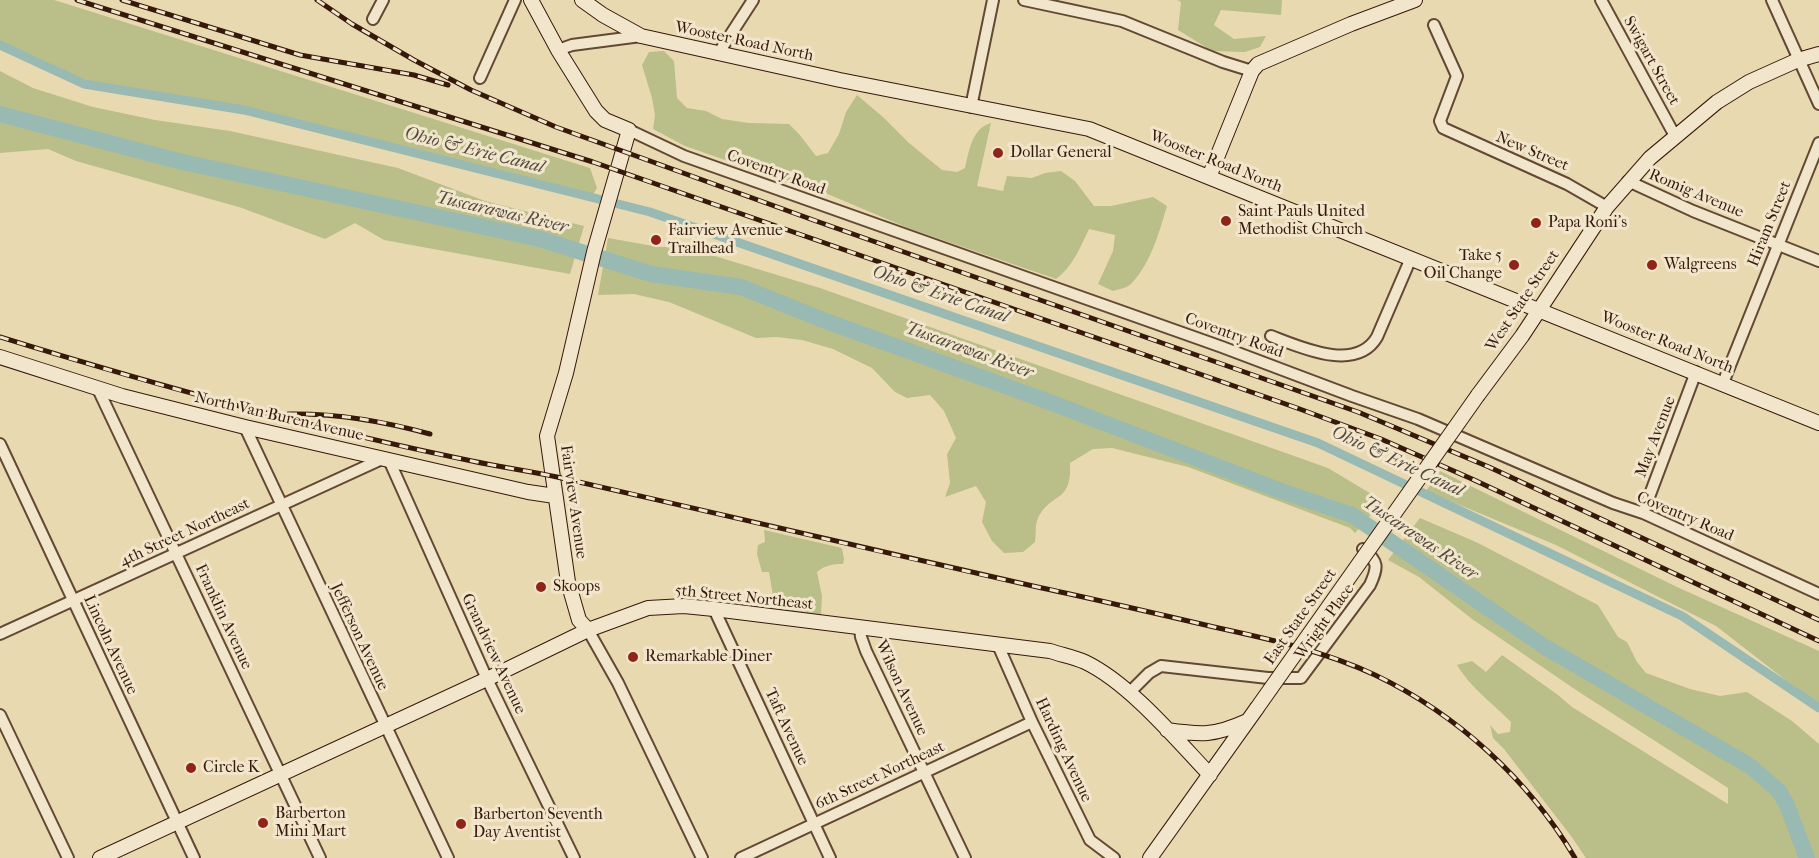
<!DOCTYPE html>
<html>
<head>
<meta charset="utf-8">
<style>
	body { margin:0 }
	canvas { display:block; background:#e9d9b0 }
</style>
</head>
<body>
<canvas width="1819" height="858"></canvas>
<script>
const ctx = document.querySelector('canvas').getContext('2d');
ctx.lineJoin = 'round';
function fill(path, color) { ctx.fillStyle = color; ctx.fill(path, 'evenodd'); }
function trace(path, color, width, dash) { ctx.strokeStyle = color; ctx.lineWidth = width; ctx.lineCap = dash ? 'butt' : 'round'; ctx.setLineDash(dash || []); ctx.stroke(path); }
function label(font, color, halo, rows, align = 'center') {
  ctx.font = font + ' "IM FELL French Canon",serif'; ctx.lineWidth = 6; ctx.setLineDash([]); ctx.textBaseline = 'middle'; ctx.strokeStyle = halo; ctx.fillStyle = color; for (const [text, x, y, turn = 0] of rows) {
    ctx.save(); ctx.translate(x, y); ctx.rotate((+turn || 0) * Math.PI / 180); ctx.textAlign = isNaN(turn) ? turn : align; if (halo) ctx.strokeText(text, 0, 0); ctx.fillText(text, 0, 0); ctx.restore();
  }
}
const green = new Path2D(`
	M0,0H54L590,168L597,188L591,198L244,110L84,84L0,42Z
	M1177,0H1282L1281,15L1221,10L1214,25L1234,39L1266,36L1260,47L1245,52L1212,51L1178,30L1181,2Z
	M664,51L674,61L677,98L687,108L706,111L722,119L749,123L789,124L799,134L816,156L828,153L839,134L846,112L857,95L884,118L909,143L942,170L957,172L965,168C969,151 972,128 991,123L977,186L1003,191L1007,176L1032,178L1045,173L1061,171L1075,181L1094,206H1111L1153,197L1167,206C1159,233 1151,263 1131,284C1127,288 1119,289 1113,291L1098,284L1113,251L1115,235L1089,229C1080,248 1073,266 1056,279L908,228L811,187L771,176L685,146L653,129L655,115L652,98L642,65L649,52Z
	M0,71L33,88L93,107L155,120L230,131L398,168L485,201L584,226L570,274L384,240L355,223L325,239L242,208L76,161L48,149L0,153Z
	M608,238L659,247H685L820,288L1328,468L1383,501L1355,533L1350,528L1188,467L1112,448L1093,449L1070,463C1072,504 1052,491 1038,518C1035,524 1036,535 1035,542L1023,552L1004,553L992,541L982,522L986,502L976,486L945,497L950,483L947,454L956,438L944,411L930,395L907,398L895,392L872,368L833,349L802,340L777,337L756,338L669,302L634,294L598,295Z
	M1440,471L1677,587L1819,651V706L1716,626L1556,545L1426,491Z
	M1420,518L1476,542L1598,605L1618,637L1627,642L1637,662L1646,673L1690,689L1720,696L1747,692L1792,721L1819,744V858H1586L1571,836L1504,749L1493,738L1490,725L1498,734L1510,732L1511,722C1493,704 1470,687 1457,665L1472,661L1486,672L1502,655L1558,695L1572,707L1728,804V788L1576,690L1472,619L1419,577L1388,560Z
	M764,530L842,548L844,559L843,564C833,564 825,565 817,572L822,596L821,615L813,617L779,613L775,608L769,572H762L757,554L758,545L765,542Z`);
const canal = new Path2D(`
	M0,45L84,84L244,110L650,212L1318,443L1682,616L1819,708`);
const river = new Path2D(`
	M0,114L178,161L540,239L651,274L741,287L823,320L1055,404L1281,491L1352,515L1545,647L1750,766L1779,791L1787,805L1807,858`);
const street = new Path2D(`
	M1024,0L1122,21L1223,62L1252,71
	M1601,0L1675,136
	M1772,0L1819,104
	M373,19L383,0
	M1434,25L1457,76L1440,121L1443,128L1567,184L1607,207
	M558,50L572,45L641,36
	M718,54L753,0
	M480,78L515,0
	M971,107L993,0
	M629,130L684,156L1222,347L1352,396L1418,419L1613,503L1643,513L1819,594
	M1628,181L1693,211L1819,261
	M1271,336C1300,347 1356,373 1377,337L1411,258
	M1723,383L1819,143
	M98,389L320,858
	M245,427L448,858
	M0,444L194,858
	M389,460L487,679L574,858
	M1643,513L1696,372
	M714,609L830,858
	M860,628L861,637L866,651L965,858
	M588,630L618,683L702,858
	M0,634L382,459
	M998,645L1032,722L1090,840L1114,858
	M1129,693L1149,673L1161,666L1268,678H1301L1370,585C1378,567 1379,562 1363,549
	M0,715L68,858
	M741,858L1032,722`);
const secondary = new Path2D(`
	M531,0L558,50L596,111L605,120L629,130L594,252L566,373L547,436L568,582L579,620L588,630
	M582,0L603,15L641,36L840,80L1089,129L1819,423
	M1209,177L1252,71L1258,64L1351,24L1415,0
	M0,357L122,396L245,427L528,492L555,496
	M1478,395L1522,336L1607,207L1650,158L1717,102L1749,82L1798,60L1819,54
	M1167,730C1201,735 1214,736 1247,721
	M100,858L487,679L588,630L648,608L684,606L714,609L1050,651C1062,655 1074,657 1085,662C1129,683 1176,739 1210,775
	M1150,858L1257,708`);
const rail = new Path2D(`
	M77,0L593,162L1297,408L1381,439L1472,479L1819,641
	M122,0L300,55L414,75L448,85
	M317,0L352,24L414,60L471,90L556,127L816,221L1358,412L1489,467L1819,620
	M0,337C155,385 313,429 472,461C500,467 529,471 557,477C716,513 875,551 1033,586C1094,599 1154,613 1214,627C1269,639 1324,651 1375,675C1457,714 1529,780 1575,858
	M288,414C337,413 383,421 430,434`);
const secondaryBridge = new Path2D(`
	M1257,708L1478,395`);
const markers = [
	[998,153,6,"#8f2418"],
	[1226,221,6,"#8f2418"],
	[1536,223,6,"#8f2418"],
	[656,240,6,"#8f2418"],
	[1514,265,6,"#8f2418"],
	[1652,265,6,"#8f2418"],
	[541,587,6,"#8f2418"],
	[633,657,6,"#8f2418"],
	[191,768,6,"#8f2418"],
	[263,823,6,"#8f2418"],
	[461,824,6,"#8f2418"]
];
const streetNames = [
	["Wooster Road North",744,42,12],
	["Swigart Street",1651,61,61],
	["New Street",1532,152,23],
	["Wooster Road North",1216,162,22],
	["Coventry Road",776,173,20],
	["Romig Avenue",1696,194,23],
	["Hiram Street",1770,224,-68],
	["West State Street",1523,301,-56],
	["Coventry Road",1234,336,20],
	["Wooster Road North",1667,343,22],
	["North Van Buren Avenue",279,417,13],
	["May Avenue",1656,437,-69],
	["Fairview Avenue",573,502,82],
	["Coventry Road",1685,517,23],
	["4th Street Northeast",185,533,-25],
	["5th Street Northeast",744,598,6],
	["Franklin Avenue",223,617,65],
	["East State Street",1301,617,-55],
	["Wright Place",1325,622,-54],
	["Jefferson Avenue",359,637,65],
	["Lincoln Avenue",110,645,65],
	["Grandview Avenue",493,654,65],
	["Wilson Avenue",901,688,65],
	["Taft Avenue",786,727,65],
	["Harding Avenue",1063,750,65],
	["6th Street Northeast",880,776,-25]
];
const poiNames = [
	["Dollar General",1010,153],
	["Saint Pauls United",1238,212],
	["Methodist Church",1238,230],
	["Papa Roni's",1548,223],
	["Fairview Avenue",668,231],
	["Trailhead",668,249],
	["Take 5",1502,256,"right"],
	["Oil Change",1502,274,"right"],
	["Walgreens",1664,265],
	["Skoops",553,587],
	["Remarkable Diner",645,657],
	["Circle K",203,768],
	["Barberton",275,814],
	["Mini Mart",275,832],
	["Barberton Seventh",473,815],
	["Day Aventist",473,833]
];
const waterNames = [
	["Ohio & Erie Canal",474,151,14],
	["Tuscarawas River",502,213,13],
	["Ohio & Erie Canal",940,295,19],
	["Tuscarawas River",969,351,20],
	["Ohio & Erie Canal",1397,462,25],
	["Tuscarawas River",1420,539,34]
];
fill(green, '#babe88');
trace(canal, '#99b9b3', 9);
trace(river, '#99b9b3', 16);
trace(street, '#634934', 14);
trace(secondary, '#36190a', 16);
trace(street, '#f1e6cc', 10);
trace(secondary, '#f1e6cc', 14);
trace(rail, '#36190a', 5);
trace(rail, '#f1e6cc', 3, [9]);
trace(secondaryBridge, '#36190a', 16, []);
trace(secondaryBridge, '#f1e6cc', 14);
for (const [x, y, r, color] of markers) { const dot = new Path2D(); dot.arc(x, y, r, 0, 2 * Math.PI); ctx.fillStyle = color; ctx.fill(dot); trace(dot, '#f1e6cc', 2); }
label('16px', '#36190a', '#f1e6cc', streetNames);
label('16px', '#36190a', '#f1e6cc', poiNames, 'left');
label('italic 18px', '#54493d', '#f1e6cc', waterNames);
</script>
</body>
</html>
